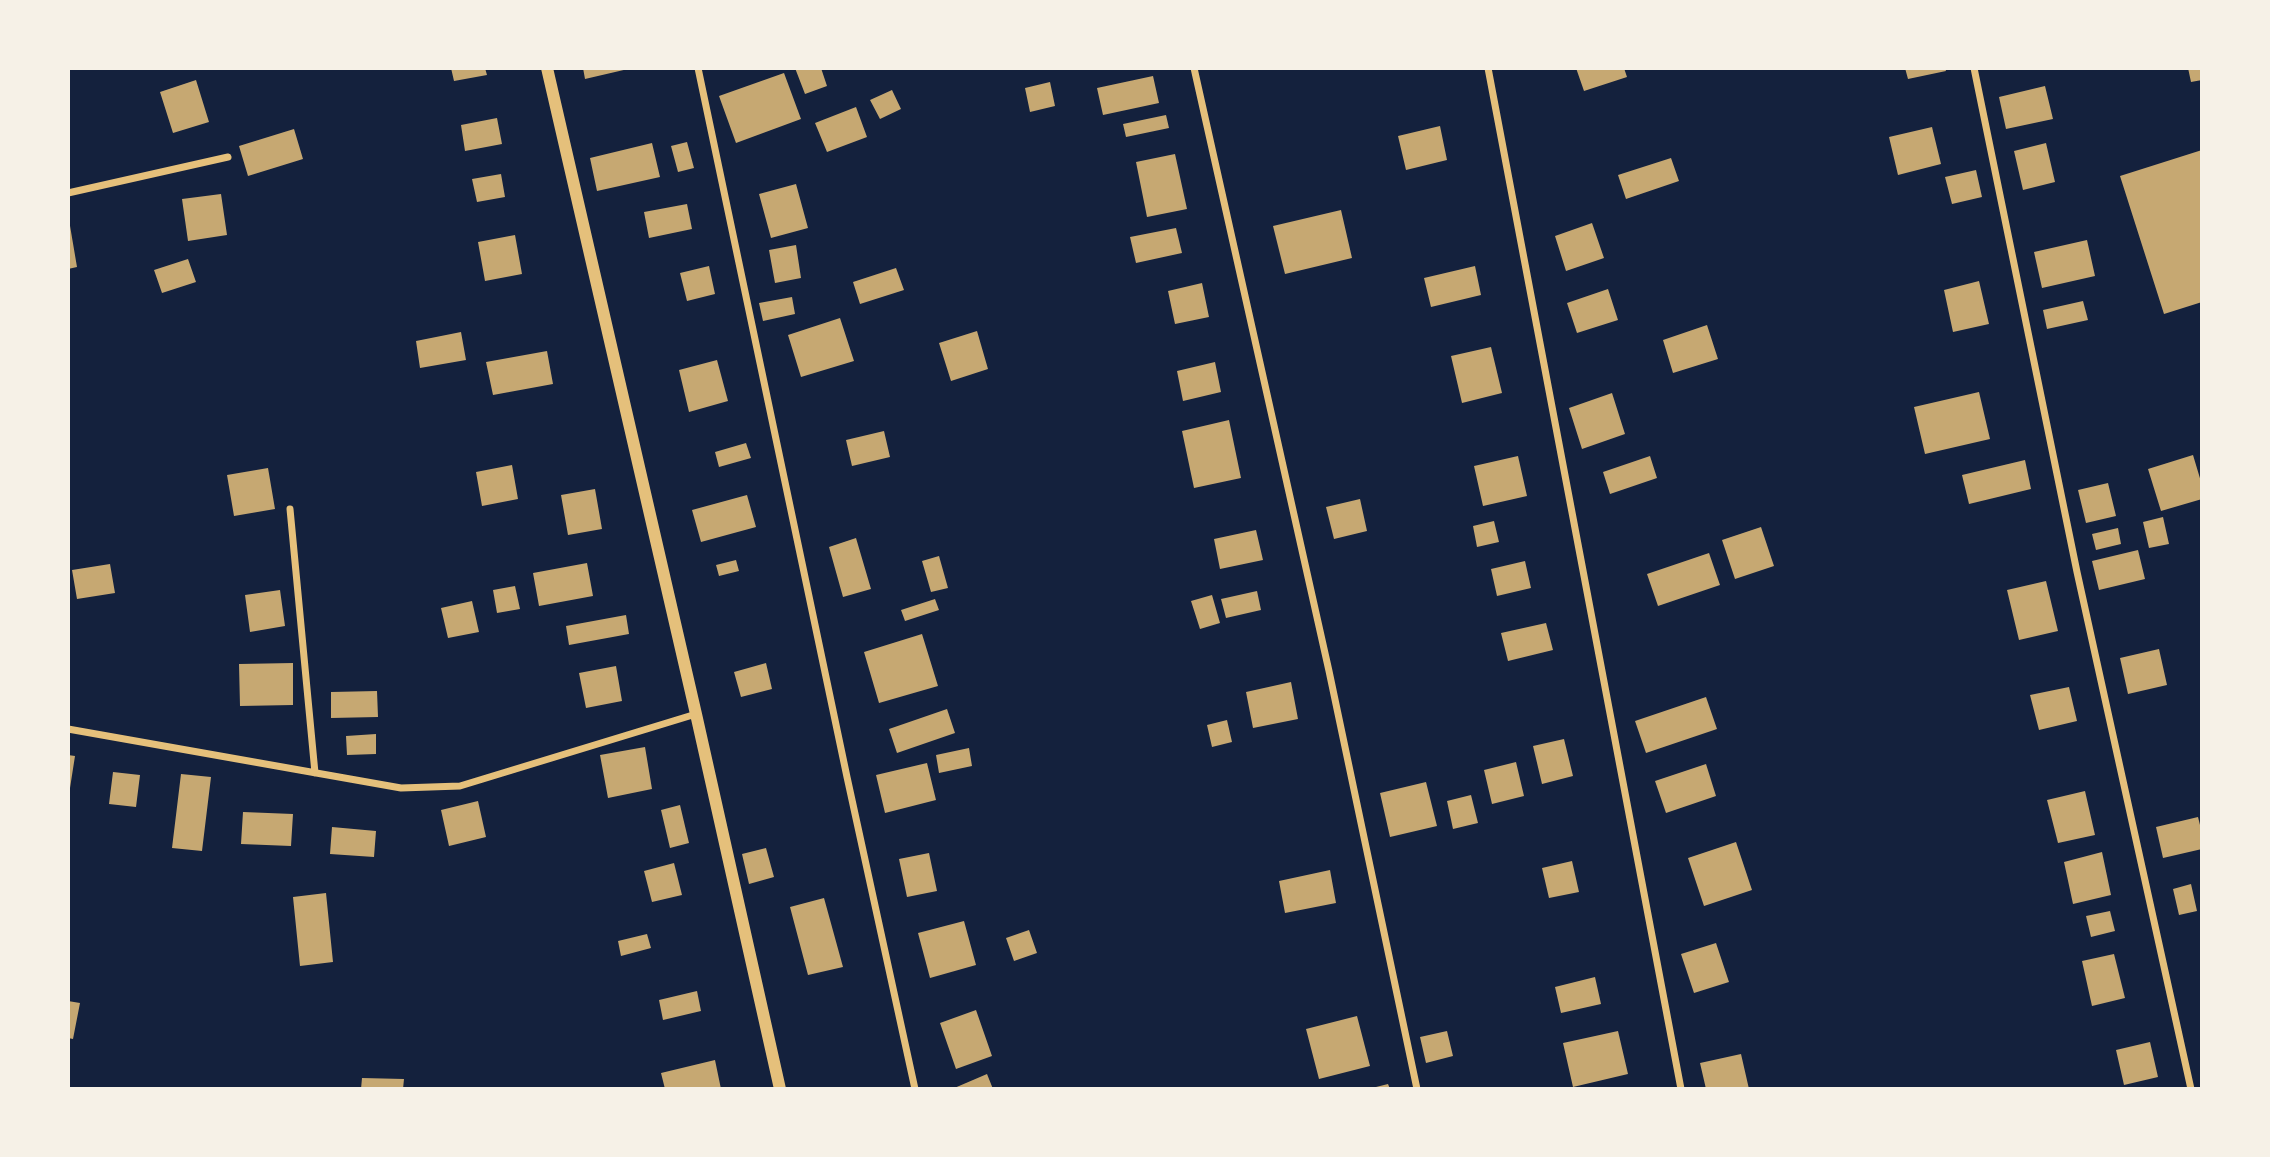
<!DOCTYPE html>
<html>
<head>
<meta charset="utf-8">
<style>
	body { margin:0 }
	#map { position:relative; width:2270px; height:1157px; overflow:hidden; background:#14213d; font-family:"Work Sans",sans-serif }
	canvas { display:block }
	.frame { position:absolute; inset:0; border:70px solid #f6f1e7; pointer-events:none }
</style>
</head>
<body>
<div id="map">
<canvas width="2270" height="1157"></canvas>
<div class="frame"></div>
</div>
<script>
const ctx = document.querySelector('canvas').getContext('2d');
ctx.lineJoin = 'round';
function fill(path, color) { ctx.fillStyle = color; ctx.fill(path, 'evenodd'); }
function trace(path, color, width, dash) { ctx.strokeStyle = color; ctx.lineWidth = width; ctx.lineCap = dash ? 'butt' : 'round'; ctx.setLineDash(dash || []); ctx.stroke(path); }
const building = new Path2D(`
	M451,68H485L487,75L454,81Z
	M583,68H628V69L585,79Z
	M795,68H821L827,86L805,94Z
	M1576,68H1624L1627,77L1584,91Z
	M1905,68H1945L1946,71L1908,79Z
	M2188,68H2202V80L2191,82Z
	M784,73L801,119L736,143L719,96Z
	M1153,76L1159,103L1103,115L1097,88Z
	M196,80L209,122L173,133L160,92Z
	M1050,82L1055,106L1030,112L1025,88Z
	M2045,86L2053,119L2006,129L1999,97Z
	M892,90L901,109L880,119L870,100Z
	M856,107L867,137L827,152L815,123Z
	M1166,115L1169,128L1126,137L1123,124Z
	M497,118L502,144L465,151L461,125Z
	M1440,126L1447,160L1406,170L1398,136Z
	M1932,127L1941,164L1898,175L1889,137Z
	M294,129L303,159L248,176L239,146Z
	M687,142L694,168L678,172L671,146Z
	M652,143L660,177L597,191L590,158Z
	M2046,143L2055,182L2023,190L2014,151Z
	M2202,150V302L2164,314L2120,176Z
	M1175,154L1187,209L1147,217L1136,162Z
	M1671,158L1679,181L1626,199L1618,175Z
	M1976,170L1982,197L1952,204L1945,177Z
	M501,174L505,197L477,202L472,179Z
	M796,184L808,228L771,238L759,194Z
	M221,194L227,235L188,241L182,199Z
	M687,204L692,229L649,238L644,212Z
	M1341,210L1352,258L1285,274L1273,226Z
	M68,214L77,267L68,269Z
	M1592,223L1604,258L1566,271L1555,236Z
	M1176,228L1182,253L1136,263L1130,237Z
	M515,235L522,274L485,281L478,242Z
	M2087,240L2095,276L2042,288L2034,252Z
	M796,245L801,278L775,283L769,250Z
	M188,259L196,282L162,293L154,270Z
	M709,266L715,294L687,301L680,273Z
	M1475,266L1481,295L1431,307L1424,278Z
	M896,268L904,290L860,304L853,282Z
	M1979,281L1989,324L1953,332L1944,290Z
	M1202,283L1209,317L1175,324L1168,291Z
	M1608,289L1618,320L1577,333L1567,303Z
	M792,297L795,314L763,321L759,303Z
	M2083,301L2088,320L2047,329L2043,310Z
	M840,318L854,361L801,377L788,335Z
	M1707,325L1718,359L1673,373L1663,340Z
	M977,331L988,369L951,381L939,343Z
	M461,332L466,360L420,368L416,341Z
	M1491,347L1502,393L1462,403L1451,356Z
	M547,351L553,384L493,395L486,362Z
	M717,360L728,401L689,412L679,370Z
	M1215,362L1221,392L1183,401L1177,371Z
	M1979,392L1990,439L1925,454L1914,407Z
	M1612,393L1625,434L1582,449L1569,408Z
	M1229,420L1241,478L1194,488L1182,431Z
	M884,431L890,457L852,466L846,440Z
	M746,443L751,458L719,467L715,452Z
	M2193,455L2202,485V499L2161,511L2148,469Z
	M1518,456L1527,496L1483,506L1474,466Z
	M1650,456L1657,478L1610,494L1603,472Z
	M2025,460L2031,489L1969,504L1962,475Z
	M512,465L518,499L482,506L476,472Z
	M268,468L275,509L234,516L227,475Z
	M2108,483L2116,516L2086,523L2078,490Z
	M595,489L602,529L568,535L561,495Z
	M747,495L756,527L701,542L692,510Z
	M1360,499L1367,531L1334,539L1326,507Z
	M2163,517L2169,544L2149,548L2143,522Z
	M1494,521L1499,542L1477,547L1473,526Z
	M1761,527L1774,566L1735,579L1722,540Z
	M2118,528L2121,544L2096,550L2092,534Z
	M1256,530L1263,560L1220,569L1214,539Z
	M856,538L871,589L843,597L829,547Z
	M2138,550L2145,579L2099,590L2092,561Z
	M1709,553L1720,585L1658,606L1647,574Z
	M939,556L948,588L931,592L922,561Z
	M736,560L739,571L719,576L716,565Z
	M1525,561L1531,588L1497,596L1491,569Z
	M587,563L593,596L539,606L533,573Z
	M110,564L115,593L77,599L72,570Z
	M2046,581L2058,631L2019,640L2007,590Z
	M515,586L520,609L497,613L493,590Z
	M280,590L285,626L250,632L245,595Z
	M1257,591L1261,610L1226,618L1221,599Z
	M1212,595L1220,623L1200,629L1191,601Z
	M935,599L939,610L905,621L901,610Z
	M472,601L479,632L448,638L441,608Z
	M626,615L629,634L569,645L566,626Z
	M1546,623L1553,650L1508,661L1501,633Z
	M922,634L938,686L879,703L864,652Z
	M2159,649L2167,685L2128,694L2120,658Z
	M293,663V705L240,706L239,664Z
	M766,663L772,689L741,697L734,672Z
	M616,666L622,701L586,708L579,673Z
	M1291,682L1298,719L1253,728L1246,692Z
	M2069,687L2077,721L2039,730L2030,695Z
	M377,691L378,717L331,718V692Z
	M1706,697L1717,729L1646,753L1635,721Z
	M947,709L955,733L897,753L889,729Z
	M1227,720L1232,742L1212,747L1207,725Z
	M376,734V754L347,755L346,736Z
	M1564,739L1573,776L1542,784L1533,746Z
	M645,747L652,789L608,798L600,755Z
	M969,748L972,766L939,773L936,755Z
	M68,755L75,756L70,788H68Z
	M1516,762L1524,796L1492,804L1484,770Z
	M927,763L936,800L885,813L876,775Z
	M1706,764L1716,796L1666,813L1655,781Z
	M113,772L140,775L136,807L109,804Z
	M181,774L211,777L202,851L172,848Z
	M1426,782L1437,826L1390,837L1380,793Z
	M2085,791L2095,835L2058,843L2047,800Z
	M1471,795L1478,823L1453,829L1447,801Z
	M478,801L486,837L449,846L441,810Z
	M680,805L689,843L670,848L661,810Z
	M243,812L293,814L291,846L241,844Z
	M2198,817L2202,833V849L2163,858L2156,827Z
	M332,827L376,831L374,857L330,854Z
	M1736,842L1752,890L1704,906L1688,858Z
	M766,848L774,877L749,884L742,854Z
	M2102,852L2111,895L2073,904L2064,862Z
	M929,853L937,891L907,897L899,859Z
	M1572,861L1579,892L1549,898L1542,868Z
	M674,863L682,895L652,902L644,871Z
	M1330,870L1336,903L1285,913L1279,881Z
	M2191,884L2197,911L2179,915L2173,889Z
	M326,893L333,962L300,966L293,897Z
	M824,898L843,967L808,975L790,907Z
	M2110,911L2115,931L2091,937L2086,916Z
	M964,921L976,965L930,978L918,933Z
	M1029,930L1037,953L1014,961L1006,938Z
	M647,934L651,948L621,956L618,941Z
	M1716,943L1729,982L1694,993L1681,954Z
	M2114,954L2125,998L2092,1006L2082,961Z
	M1595,977L1601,1004L1561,1013L1555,987Z
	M697,991L701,1011L663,1020L659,1000Z
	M68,1001L80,1003L73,1039L68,1038Z
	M976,1010L992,1056L956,1069L940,1023Z
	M1357,1016L1370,1066L1319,1079L1306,1029Z
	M1447,1031L1453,1056L1426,1063L1420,1037Z
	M1618,1031L1628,1074L1573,1087L1563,1043Z
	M2150,1042L2158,1077L2124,1085L2116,1050Z
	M1741,1054L1749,1089H1706L1700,1063Z
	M715,1060L721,1089H665L661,1073Z
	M987,1074L993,1089H952Z
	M362,1078L404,1079L403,1089H361Z
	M1388,1084L1390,1089H1372V1088Z`);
const minor = new Path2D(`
	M698,68L847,777L915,1089
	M1194,68L1329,671L1417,1089
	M1488,68L1681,1089
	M1974,68L2077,572L2191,1089
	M68,193L228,157
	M290,509L315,773
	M68,729L401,788L460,786L696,714`);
const tertiary = new Path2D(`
	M547,68L696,714L780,1089`);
fill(building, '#c6a872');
trace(minor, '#e5c07b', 7);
trace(tertiary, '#e5c07b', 12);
</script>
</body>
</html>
